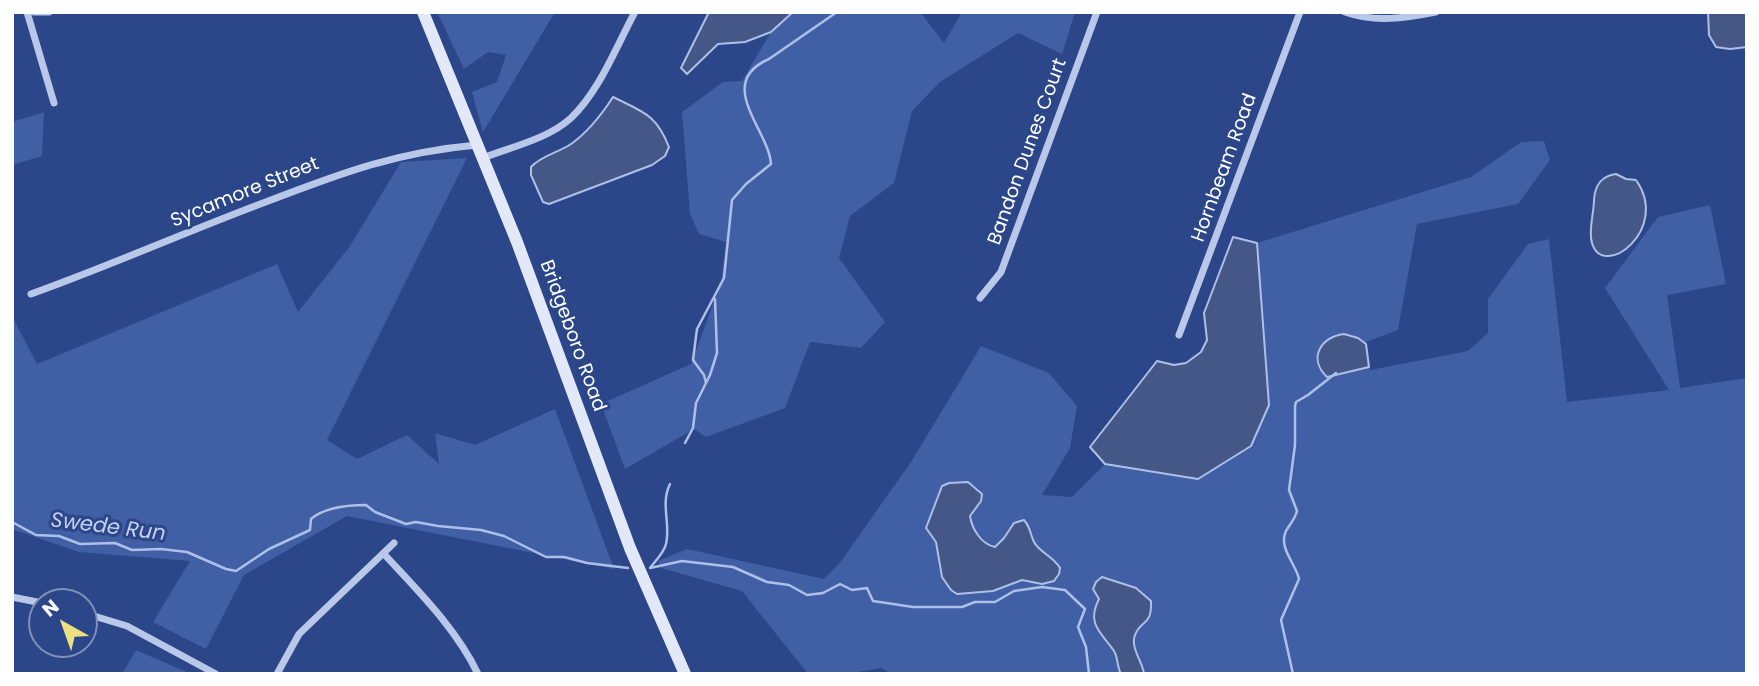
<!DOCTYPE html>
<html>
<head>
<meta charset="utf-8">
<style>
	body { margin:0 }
	#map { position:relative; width:1759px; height:686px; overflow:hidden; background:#2b4689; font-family:Poppins,sans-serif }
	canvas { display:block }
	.frame { position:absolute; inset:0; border:14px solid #fff; pointer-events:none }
	.north { position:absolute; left:28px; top:588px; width:70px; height:70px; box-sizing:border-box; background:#2b4689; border:2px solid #8090b8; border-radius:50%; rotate:320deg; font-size:19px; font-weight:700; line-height:28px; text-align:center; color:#fff }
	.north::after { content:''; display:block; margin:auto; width:24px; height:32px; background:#eedf81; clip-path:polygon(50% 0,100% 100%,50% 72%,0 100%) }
</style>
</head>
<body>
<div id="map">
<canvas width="1759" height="686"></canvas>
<div class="frame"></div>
<div class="north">N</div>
</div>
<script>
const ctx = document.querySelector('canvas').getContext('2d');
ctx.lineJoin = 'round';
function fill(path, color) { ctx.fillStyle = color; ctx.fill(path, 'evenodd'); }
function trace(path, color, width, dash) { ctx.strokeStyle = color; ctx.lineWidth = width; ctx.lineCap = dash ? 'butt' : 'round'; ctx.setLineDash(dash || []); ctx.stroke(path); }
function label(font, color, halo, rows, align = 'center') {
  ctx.font = font + ' Poppins,sans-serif'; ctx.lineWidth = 6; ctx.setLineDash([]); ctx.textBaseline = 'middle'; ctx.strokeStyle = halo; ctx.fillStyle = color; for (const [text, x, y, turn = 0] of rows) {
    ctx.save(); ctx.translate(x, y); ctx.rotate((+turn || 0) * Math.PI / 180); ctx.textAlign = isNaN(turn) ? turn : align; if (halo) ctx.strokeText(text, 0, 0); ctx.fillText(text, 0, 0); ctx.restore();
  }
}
const green = new Path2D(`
	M437,12H555L483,132L472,92L497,82L506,55L488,52L464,69Z
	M793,12H920L944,43L962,12H1075L1062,54L1018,33L940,82L912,111L894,183L850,216L839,258L885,322L861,348L810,342L785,408L706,437L694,429L625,469L601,404L691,364L721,282L726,242L699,234L690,214L682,112L723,82L742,81L771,32Z
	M44,112L42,156L12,165V122Z
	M1544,141L1550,160L1518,204L1417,224L1398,330L1366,342L1370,370L1468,351L1488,333V299L1528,244L1549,239L1567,402L1669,390L1605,288L1658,217L1710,205L1726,284L1667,295L1680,388L1747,378V674H1144C1143,661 1131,648 1135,635C1141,620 1152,626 1151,601L1129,586L1100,578L1093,588L1099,599C1088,626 1101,631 1114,651C1118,658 1117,667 1121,674H891L882,668L846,674H808L742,591L661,568L658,561L687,549L824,579L839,564L911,462L981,346L1049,373L1077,406L1070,448L1042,495L1072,497L1105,464L1198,479L1269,405L1257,243L1471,177L1521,142ZM969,482L979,489L981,501L971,512L970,519L977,533L991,547L998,545L1014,523L1023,520C1030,527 1030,533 1034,541C1039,552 1054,557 1060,568L1056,579C1038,588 1033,576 1020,580C993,590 948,611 939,567C938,559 939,548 936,540C933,536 928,533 926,528L942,486L949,483Z
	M467,158L327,440L357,459L407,435L439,464L435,433L475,445L555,409L614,569L347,516L244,575L206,649L153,622L190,561L79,552L12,529V316L37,364L277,264L298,312L350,246L401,162Z
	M136,650L191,674H122Z`);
const water = new Path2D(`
	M709,12H793L771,32L745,42L718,44L687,74L681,68Z
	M1708,12H1747V47L1730,49L1716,47L1709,35Z
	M613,97C643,112 656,114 669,147L665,156L652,165L549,204L543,202L531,175V167C542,155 558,153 571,144C588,132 602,114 613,97Z
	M1616,174L1626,179L1636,180C1671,229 1603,281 1592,243C1588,231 1594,213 1594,200C1595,185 1601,176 1616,174Z
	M1233,237L1257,243L1269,405L1251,446L1198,479L1105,464L1090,447L1157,361L1174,365L1186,363L1201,352L1207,340L1204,313Z
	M1344,334L1358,338L1366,344L1369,367L1327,377C1308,359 1320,337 1344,334Z
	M968,482L982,494L981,501L970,516C972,529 981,544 995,547L1004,538L1014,523L1024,520C1031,528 1030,534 1034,542C1039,552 1054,557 1060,568L1059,574L1054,581L1042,584L1022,580L993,591L957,594L951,590L942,577L936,542L926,528L942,486L949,483Z
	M1102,577L1136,588L1151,601C1152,627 1141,619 1135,635C1130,648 1143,662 1144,674H1121C1117,667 1118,657 1114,651C1101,632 1086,624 1099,599L1093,589L1096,582Z`);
const stream = new Path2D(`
	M706,383L704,375L693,360L697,329L724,278L732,200L746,184L771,164C769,130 714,83 769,59L837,12
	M685,443L693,428L696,403L710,375L717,353L715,299
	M12,522L36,535L59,536L80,544L115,543L132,550L161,549L187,552L226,569L236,571L269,549L310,530L311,519C325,507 348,505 366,505L375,512L406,524L416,522L438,526L481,530L504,536L546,557H564L587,563L628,568
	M650,568L682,561L733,567L767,582L789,585L807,595L823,593L840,584L852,590L867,588L873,601L913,607H962L975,602H995L1014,591L1042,587L1065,590L1085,609L1078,627L1086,647L1089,674
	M650,568C655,561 664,553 666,544C671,524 660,504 670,484
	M1293,674L1281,620L1299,579C1296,564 1278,548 1286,531C1290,524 1295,519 1297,511L1289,490L1295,445V406L1296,402L1308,395L1336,373`);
const minor = new Path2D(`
	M27,12L54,103
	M34,12H49
	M1345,12C1375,23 1405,18 1436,12
	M483,158C511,147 548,139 571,118C600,90 616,47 635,12
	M31,294C112,265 190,230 271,200C344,172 398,152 477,145
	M980,298L1001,272L1097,12
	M1179,335L1300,12
	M384,554C418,591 456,628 478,674
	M12,597L42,603
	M84,613L127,626L216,674
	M277,674L299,634L394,543`);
const secondary = new Path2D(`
	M423,12L517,242L630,548L685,674`);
const streetNames = [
	["Bandon Dunes Court",1028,152,-70],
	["Hornbeam Road",1225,168,-70],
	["Sycamore Street",245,193,-22],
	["Bridgeboro Road",572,336,70]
];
const waterNames = [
	["Swede Run",108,528,7]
];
fill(green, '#405fa5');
fill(water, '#445787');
trace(water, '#aec0e8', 2);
trace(stream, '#aec0e8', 2.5);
trace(minor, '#b9c7e8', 7);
trace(secondary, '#e2e8f8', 12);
label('19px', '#fff', '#2b4689', streetNames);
label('italic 21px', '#c5d2ef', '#2b4689', waterNames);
</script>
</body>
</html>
